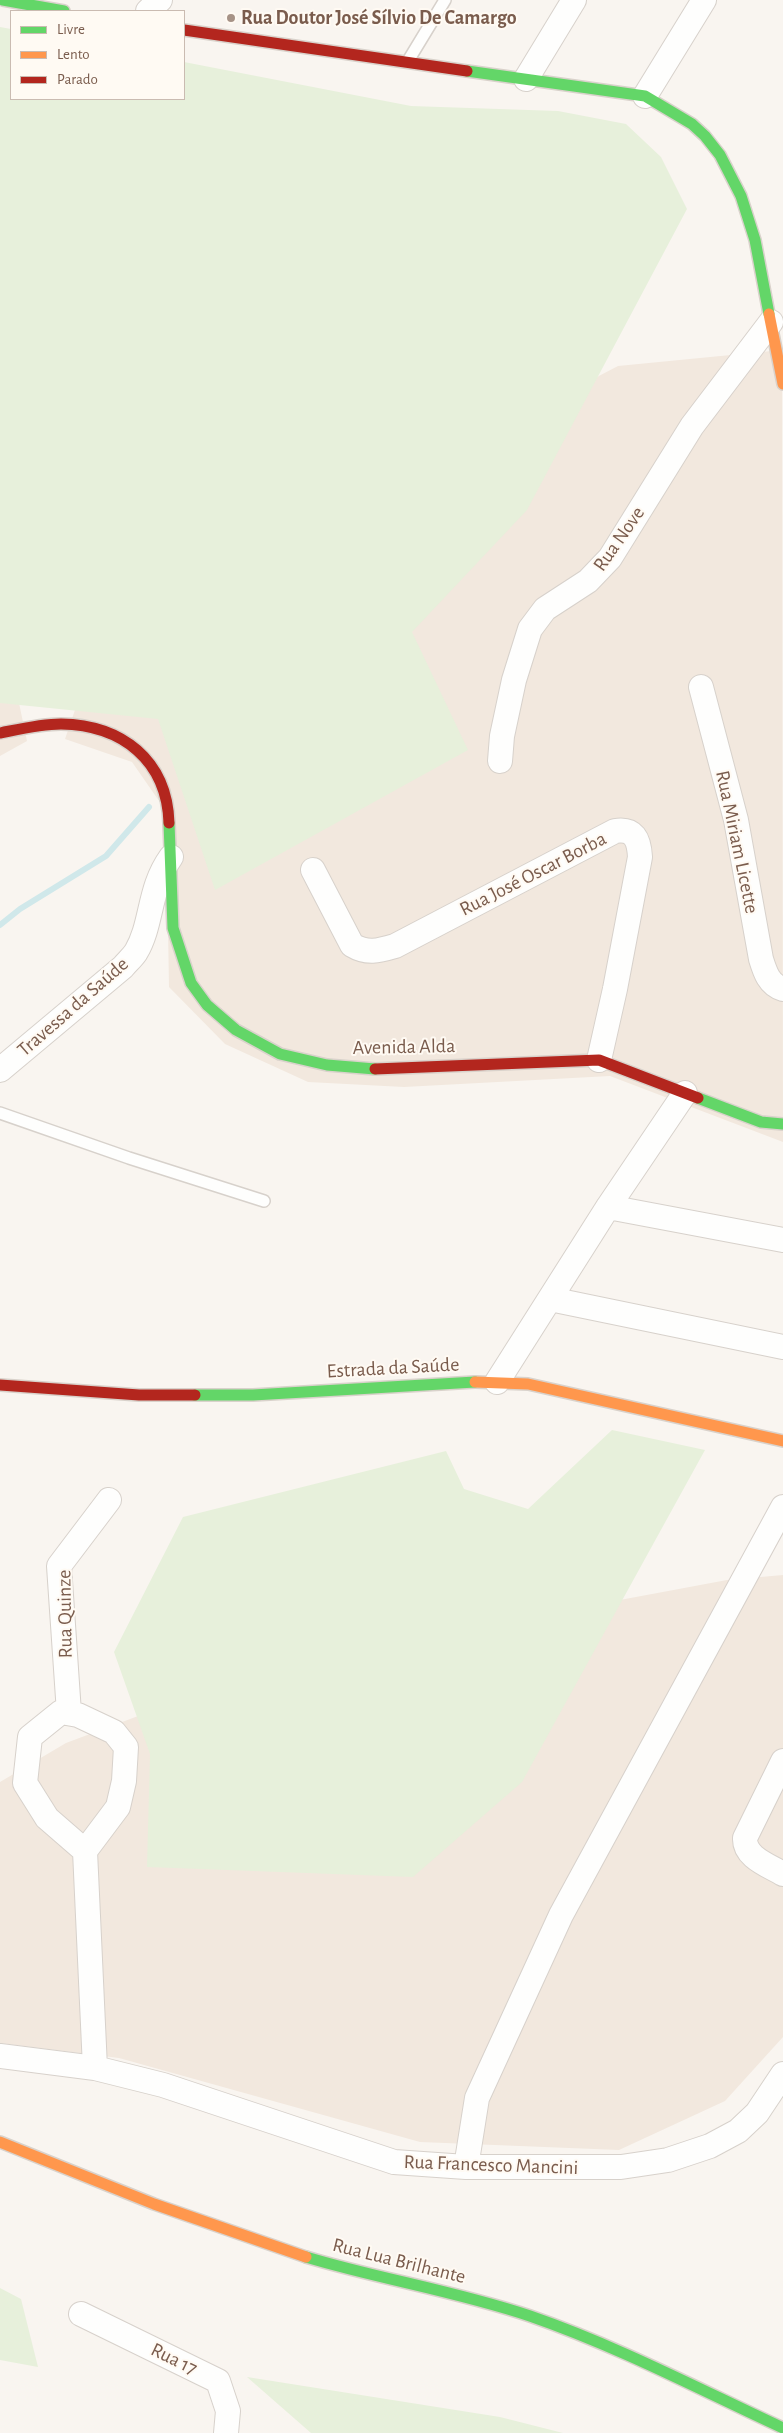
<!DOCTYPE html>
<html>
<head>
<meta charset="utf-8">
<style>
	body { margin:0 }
	#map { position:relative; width:783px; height:2433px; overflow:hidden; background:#f9f5f0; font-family:"Alegreya Sans",sans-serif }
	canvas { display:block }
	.legend { position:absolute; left:10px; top:10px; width:175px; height:90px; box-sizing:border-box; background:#fffaf3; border:1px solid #cabbb1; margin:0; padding:6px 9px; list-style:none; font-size:15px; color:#7a5c4d }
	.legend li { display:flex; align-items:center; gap:10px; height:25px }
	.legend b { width:25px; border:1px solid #cabbb1 }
</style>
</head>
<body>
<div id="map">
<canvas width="783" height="2433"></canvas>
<ul class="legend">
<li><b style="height:6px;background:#63d668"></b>Livre</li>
<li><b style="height:6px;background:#ff974d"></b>Lento</li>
<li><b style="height:6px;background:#b3261e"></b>Parado</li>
</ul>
</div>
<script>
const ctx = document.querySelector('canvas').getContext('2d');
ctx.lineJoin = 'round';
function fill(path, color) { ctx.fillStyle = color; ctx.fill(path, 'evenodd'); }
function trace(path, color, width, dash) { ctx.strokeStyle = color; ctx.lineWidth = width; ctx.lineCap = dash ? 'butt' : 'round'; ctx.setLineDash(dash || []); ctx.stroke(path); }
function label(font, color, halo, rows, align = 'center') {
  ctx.font = font + ' "Alegreya Sans",sans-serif'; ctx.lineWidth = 4; ctx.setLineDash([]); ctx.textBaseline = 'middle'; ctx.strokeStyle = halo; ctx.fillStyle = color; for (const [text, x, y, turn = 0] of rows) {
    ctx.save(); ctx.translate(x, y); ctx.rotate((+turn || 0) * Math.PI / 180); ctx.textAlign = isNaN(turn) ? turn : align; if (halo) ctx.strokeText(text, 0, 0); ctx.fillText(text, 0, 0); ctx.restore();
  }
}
const residential = new Path2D(`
	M782,350L783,1142L610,1076L404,1087L308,1082L225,1044L169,987L166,811L132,762L65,739L85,681L227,570L618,366Z
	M0,613L27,741L0,756Z
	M783,1575V2037L725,2101L619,2150L420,2142L119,2058L0,2043V1782L66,1743L277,1664L727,1580Z`);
const green = new Path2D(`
	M0,27L11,29V99H184V62L411,106L558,111L626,124L661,157L687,209L527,510L412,632L468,750L215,890L158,719L0,703Z
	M612,1430L705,1450L522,1782L413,1877L147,1867L150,1754L114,1652L183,1517L446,1451L464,1489L528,1509Z
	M0,2288L21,2299L38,2367L0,2360Z
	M247,2377L500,2417L563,2433H311Z`);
const stream = new Path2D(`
	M0,925L20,909L106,856L149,807`);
const lane = new Path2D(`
	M408,61L445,0
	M0,1113L129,1158L264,1201`);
const street = new Path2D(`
	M148,11L160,0
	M526,79L574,0
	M645,96L704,0
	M701,687L736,820L761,959C765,972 769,985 783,989
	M500,761L502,736L514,680L530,629L545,609L588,581L610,558L692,426L771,322
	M313,870L352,945C367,954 378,951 395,946L615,831C634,828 639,839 640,857L615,989L599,1060
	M0,1070L123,967C127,962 132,958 136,952C153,923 148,889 171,857
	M608,1207L783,1240
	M550,1299L783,1347
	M497,1382L608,1207L685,1093
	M69,1713L59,1566L109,1500
	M783,1761L745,1838C744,1857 768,1865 783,1874
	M85,1851L47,1818L25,1783L30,1737L61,1712L78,1715L114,1732L126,1747L124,1781L118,1807L85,1851L95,2068
	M0,2056L95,2068L163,2085L394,2162L466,2167H621L668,2160L710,2146L738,2131L757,2113L783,2074
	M466,2167L477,2098L561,1915L783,1507
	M81,2314L218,2381L228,2411L226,2433`);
const fast = new Path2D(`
	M3,0L64,11
	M467,71L645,96L692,124L705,136L720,155L741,196L755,240L769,314
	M169,823L173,928L191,983L207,1005L236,1030L280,1054L327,1065L375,1069
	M698,1098L761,1122L783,1124
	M195,1395H253L475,1382
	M306,2257C379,2279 456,2291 530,2316C617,2346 699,2389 783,2428`);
const slow = new Path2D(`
	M769,314L783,384
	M475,1382L528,1384L783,1441
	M0,2142L154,2204L306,2257`);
const jam = new Path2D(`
	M184,30L467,71
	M0,733C20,729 41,724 61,724C122,725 167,760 169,823
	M375,1069L599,1060L698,1098
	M0,1385L139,1395H195`);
const markers = [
	[231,18,5,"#a69286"]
];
const poiNames = [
	["Rua Doutor José Sílvio De Camargo",241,18]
];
const streetNames = [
	["Rua Nove",619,539,-55],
	["Rua Miriam Licette",737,842,78],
	["Rua José Oscar Borba",533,874,-27],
	["Travessa da Saúde",73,1007,-41],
	["Avenida Alda",404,1047,-1],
	["Estrada da Saúde",393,1368,-3],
	["Rua Quinze",65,1614,-91],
	["Rua Francesco Mancini",491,2165,2],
	["Rua Lua Brilhante",399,2261,14],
	["Rua 17",174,2359,26]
];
fill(residential, '#f2e8de');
fill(green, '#e7f0db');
trace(stream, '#d0e8ea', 6);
trace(lane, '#d7d1cb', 14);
trace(street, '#d7d1cb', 26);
trace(fast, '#d9d2cb', 14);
trace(slow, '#d9d2cb', 14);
trace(jam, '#d9d2cb', 14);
trace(lane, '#fefefd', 11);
trace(street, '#fefefd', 24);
trace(fast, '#63d668', 11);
trace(slow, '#ff974d', 11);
trace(jam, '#b3261e', 11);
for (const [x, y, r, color] of markers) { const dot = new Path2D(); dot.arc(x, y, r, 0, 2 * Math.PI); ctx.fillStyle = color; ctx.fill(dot); trace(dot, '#fffaf3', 2); }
label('bold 20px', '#7a5c4d', '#fffaf3', poiNames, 'left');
label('20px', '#7a5c4d', '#fffaf3', streetNames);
</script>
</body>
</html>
